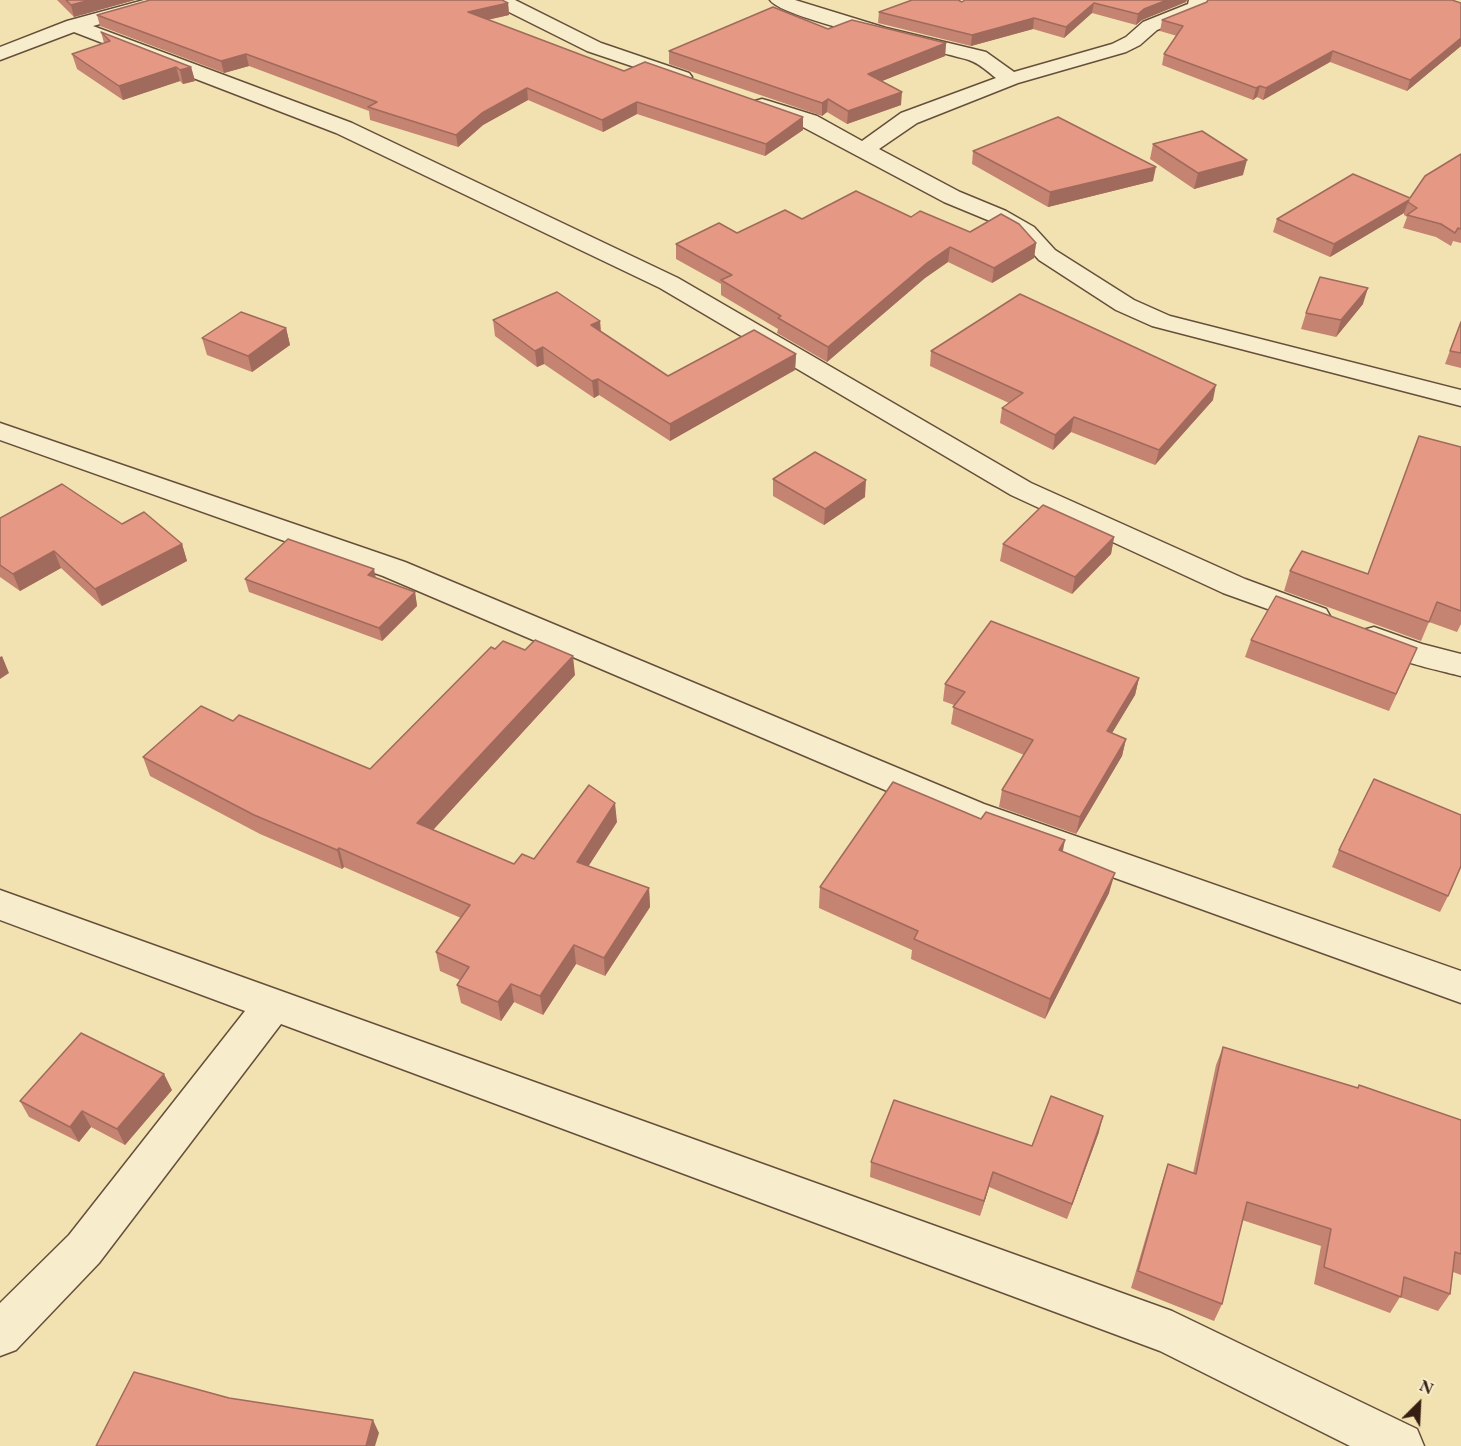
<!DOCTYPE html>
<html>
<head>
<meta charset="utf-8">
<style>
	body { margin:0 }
	#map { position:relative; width:1461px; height:1446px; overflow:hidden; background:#f3e2b1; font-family:"EB Garamond",serif }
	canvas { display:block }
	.north { position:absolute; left:1389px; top:1374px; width:60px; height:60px; -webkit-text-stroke:4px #f7eccc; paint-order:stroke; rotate:24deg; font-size:16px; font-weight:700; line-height:24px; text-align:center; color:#361e13 }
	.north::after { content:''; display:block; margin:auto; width:21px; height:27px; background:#361e13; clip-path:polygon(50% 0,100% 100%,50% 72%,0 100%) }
</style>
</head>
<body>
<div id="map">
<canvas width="1461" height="1446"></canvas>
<div class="north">N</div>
</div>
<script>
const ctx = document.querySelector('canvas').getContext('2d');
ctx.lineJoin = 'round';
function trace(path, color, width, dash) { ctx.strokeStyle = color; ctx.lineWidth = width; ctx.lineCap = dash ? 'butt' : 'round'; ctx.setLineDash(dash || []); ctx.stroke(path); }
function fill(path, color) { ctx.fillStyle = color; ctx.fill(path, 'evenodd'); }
const street = new Path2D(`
	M144,0H174L172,4L93,26L352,123L678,278L1031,483L1245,579L1326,609L1330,616L1326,623L1315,626L1223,593L1011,495L660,288L336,133L74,32L0,60V47L67,21Z
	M491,0H515L601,43L689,73L692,77L689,81L682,83L587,51L493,4Z
	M770,0H795L886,28L986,52L1014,72L1112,44L1126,37L1143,22L1188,4L1189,0H1207L1204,11L1157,30L1140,45L1126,52L1018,83L917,123L879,149L960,192L1006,211L1034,227L1055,250L1134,300L1170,316L1461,390V406L1152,326L1116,310L1039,260L1018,237L990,221L944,202L801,126L755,109L752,105L755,101L762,99L769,101L817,116L862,141L901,113L996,78C988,72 979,63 969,60C937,50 783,20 770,0Z
	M0,423L405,562L984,804L1461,971V1003L960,822L383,576L0,440Z
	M1374,627L1422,644L1461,654V676C1438,670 1370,656 1358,638L1363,630Z
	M0,890L1172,1311L1417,1429L1424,1446H1350L1160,1351L281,1024L99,1263L16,1350L0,1356V1303L69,1235L245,1011L0,920Z`);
const wall = new Path2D(`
	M57,0H135L74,17Z
	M965,0H1187L1186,2L1142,20L1136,25L1092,13L1064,38L1033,29L971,46L878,23L879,12L962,2Z
	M1207,2L1461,3V46L1407,91L1330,62L1263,100L1257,97L1253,100L1162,65L1164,54L1177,36L1160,31L1162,20Z
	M508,3L509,15L487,20L624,71L803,117V130L765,156L637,114L603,132L528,100L483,125L458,147L370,120L369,111L249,66L224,73L100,26L97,15Z
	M828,29L946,43L945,56L882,81L901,105L847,124L827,112L822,116L669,64V51Z
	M101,32L191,67L195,81L183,84L180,81L123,100L77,69L72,54L104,43Z
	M1153,144L1243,175L1194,189L1150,159Z
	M973,151L1153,181L1048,207L972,164Z
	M1461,154V243L1453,241L1451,246L1436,237L1403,228L1407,217L1404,215V213L1330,257L1273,232L1277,219L1410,198Z
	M911,217L970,232L1036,243L1034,258L992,283L948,262L925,278L827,362L777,333L778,329L721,295V284L676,259V244L737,233L802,219Z
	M1363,304L1336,337L1301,329L1306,313Z
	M493,320L600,321L601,332L668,376L796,354L795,370L670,441L599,395L594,398L544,364L537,367L495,336Z
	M1461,321V368L1445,364Z
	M286,328L290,345L252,372L207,355L202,338Z
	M931,351L1213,400L1155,465L1071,432L1053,450L1000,423L1002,408L1009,403L930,366Z
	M1461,447V624L1457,632L1429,622L1421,641L1284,591L1290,571L1368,574Z
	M773,479L865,497L824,525L773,496Z
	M0,518L122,524L182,544L187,561L102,606L61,568L20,591L0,577Z
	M1114,537L1111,554L1072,594L1000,561L1003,544Z
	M376,578L415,592L417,606L382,641L249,592L245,579Z
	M1251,640L1410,665L1389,711L1245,657Z
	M575,675L433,830L514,864L534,859L617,822L588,866L649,888L650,907L605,976L576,964L543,1015L514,1002L501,1021L461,1003L457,985L460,980L440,971L436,952L461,918L344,867L342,869L260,834L150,776L143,757L233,721L370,769Z
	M1139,678L1135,695L1112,733L1126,739L1122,756L1076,834L999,807L1002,790L1024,755L951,724L954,705L943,701L945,684Z
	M981,819L1063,852L1109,893L1045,1019L911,959L912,950L819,908L820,887Z
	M1339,850L1448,896L1440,912L1332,867Z
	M1223,1047L1357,1088L1359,1085L1461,1120V1275L1453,1272L1450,1294L1438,1311L1400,1297L1390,1313L1314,1284L1321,1246L1242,1220L1222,1304L1214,1321L1131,1288L1162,1182L1168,1164L1193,1173L1216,1065Z
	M172,1090L125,1145L91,1127L79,1142L29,1117L20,1101Z
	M1099,1132L1067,1219L989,1187L980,1216L870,1177L871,1162L1032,1146Z`);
const shadedWall = new Path2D(`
	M90,0H135L74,17L71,5Z
	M1167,0H1187L1186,2L1142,20L1136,25L1138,14L1144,9Z
	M508,3L509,15L469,24L468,12Z
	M1094,3L1092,13L1064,38L1066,27Z
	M1034,18L1033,29L971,46L972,35Z
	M1461,38V46L1407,91L1410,80Z
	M946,43L945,56L867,87L868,74Z
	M1333,51L1330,62L1263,100L1266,88Z
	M246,54L249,66L224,73L221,61Z
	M176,67L180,81L123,100L119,86Z
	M191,67L195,81L183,84L180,70Z
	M1260,86L1257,97L1253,100L1256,88Z
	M527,88L528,100L483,125L458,147L456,135L482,113Z
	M902,92L901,105L847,124L848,111Z
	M828,99L827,112L822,116V103Z
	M637,102V114L603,132L602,120Z
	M803,117V130L765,156L766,144Z
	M1247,160L1243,175L1194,189L1198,173Z
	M1156,167L1153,181L1048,207L1050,192Z
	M1409,200L1404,213L1330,257L1334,244Z
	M1036,243L1034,258L992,283L994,268Z
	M950,247L948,262L925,278L827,362L828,347L927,263Z
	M1368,288L1363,304L1336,337L1341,320Z
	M600,321L601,338L591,325Z
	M286,328L290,345L252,372L248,356Z
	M543,347L544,364L537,367L535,351Z
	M796,354L795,370L670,441V424Z
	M598,379L599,395L594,398L592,381Z
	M1216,385L1213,400L1155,465L1159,450Z
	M1074,417L1071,432L1053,450L1055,435Z
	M866,480L865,497L824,525L825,509Z
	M1114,537L1111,554L1072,594L1075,577Z
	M182,544L187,561L102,606L95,589Z
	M54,551L61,568L20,591L13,574Z
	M374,569L377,583L368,575Z
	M415,592L417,606L382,641L379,628Z
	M2,656L9,673L0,679V657Z
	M573,656L575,675L422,842L417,823Z
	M1139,678L1135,695L1103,748L1107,731Z
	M1126,739L1122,756L1076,834L1080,817Z
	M615,803L617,822L579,881L577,862Z
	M1065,840L1061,861L1059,850Z
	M339,848L344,867L342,869L337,850Z
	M1115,873L1109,893L1045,1019L1050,999Z
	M649,888L650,907L605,976L604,958Z
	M574,945L576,964L543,1015L540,996Z
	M511,984L514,1002L501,1021L498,1002Z
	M164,1074L172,1090L125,1145L117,1129Z
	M82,1111L91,1127L79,1142L70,1127Z
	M1103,1116L1099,1132L1067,1219L1072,1204Z
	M993,1172L989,1187L980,1216L984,1201Z
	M373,1420L379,1433L375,1446H366Z`);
const building = new Path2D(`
	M66,0H90L71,5Z
	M150,0H502L508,3L468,12L624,71L645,62L803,117L766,144L637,102L602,120L527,88L482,113L456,135L368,107L377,102L246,54L221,61L97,15Z
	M912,0H958L962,2L965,0H1167L1144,9L1138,14L1094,3L1066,27L1034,18L972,35L879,12Z
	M1208,0H1452L1461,3V38L1410,80L1333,51L1266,88L1260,86L1256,88L1164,54L1183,26L1162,20L1207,2Z
	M773,7L828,29L852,20L946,43L868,74L902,92L848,111L828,99L822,103L669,51Z
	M101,32L191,67L180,70L176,67L119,86L72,54L110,41Z
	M1058,117L1156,167L1050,192L973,151Z
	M1202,131L1247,160L1198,173L1153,144Z
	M1461,154V229L1458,228L1455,233L1441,224L1407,215L1417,208L1408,202L1409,200L1334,244L1277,219L1353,174L1410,198L1425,176Z
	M856,191L911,217L920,211L970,232L1001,214L1019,224L1036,243L994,268L950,247L927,263L828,347L778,318L781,316L721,280L732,275L676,244L719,223L737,233L785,210L802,219Z
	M1320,277L1368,288L1341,320L1306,313Z
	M557,292L600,321L591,325L668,376L754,330L796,354L670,424L598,379L592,381L543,347L535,351L493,320Z
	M1020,294L1216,385L1159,450L1074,417L1055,435L1002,408L1023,393L931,351Z
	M241,312L286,328L248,356L202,338Z
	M1461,322V353L1450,351Z
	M1419,436L1461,447V611L1437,602L1429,622L1290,571L1302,551L1368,574Z
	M815,452L866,480L825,509L773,479Z
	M62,484L122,524L144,512L182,544L95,589L54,551L13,574L0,565V518Z
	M1043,505L1114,537L1075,577L1003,544Z
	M288,539L374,569L368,575L415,592L379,628L245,579Z
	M1276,596L1417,648L1396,694L1251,640Z
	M991,621L1139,678L1107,731L1126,739L1080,817L1002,790L1033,740L953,707L965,692L945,684Z
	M535,640L573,656L417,823L514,864L522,854L534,859L589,785L615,803L577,862L649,888L604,958L574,945L540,996L511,984L498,1002L457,985L469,967L436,952L470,905L339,848L337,850L254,815L143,757L201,706L233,721L239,715L370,769L491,647L495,649L503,641L525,650Z
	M1374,779L1461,815V866L1448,896L1339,850Z
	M893,782L981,819L986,812L1065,840L1059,850L1115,873L1050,999L914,939L918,931L820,887Z
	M81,1033L164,1074L117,1129L82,1111L70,1127L20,1101Z
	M1223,1047L1358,1088L1359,1085L1461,1120V1254L1455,1252L1450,1294L1404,1277L1401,1297L1324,1267L1331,1229L1247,1202L1222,1304L1138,1271L1168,1164L1196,1174Z
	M1051,1096L1103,1116L1072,1204L993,1172L984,1201L871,1162L894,1100L1032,1146Z
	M134,1372L229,1398L373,1420L366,1446H96Z`);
trace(street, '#654f3a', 3);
fill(street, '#f7eccc');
fill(wall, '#c58371');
fill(shadedWall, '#a06a5c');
fill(building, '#e59883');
trace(building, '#a06a5c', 1.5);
</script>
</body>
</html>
